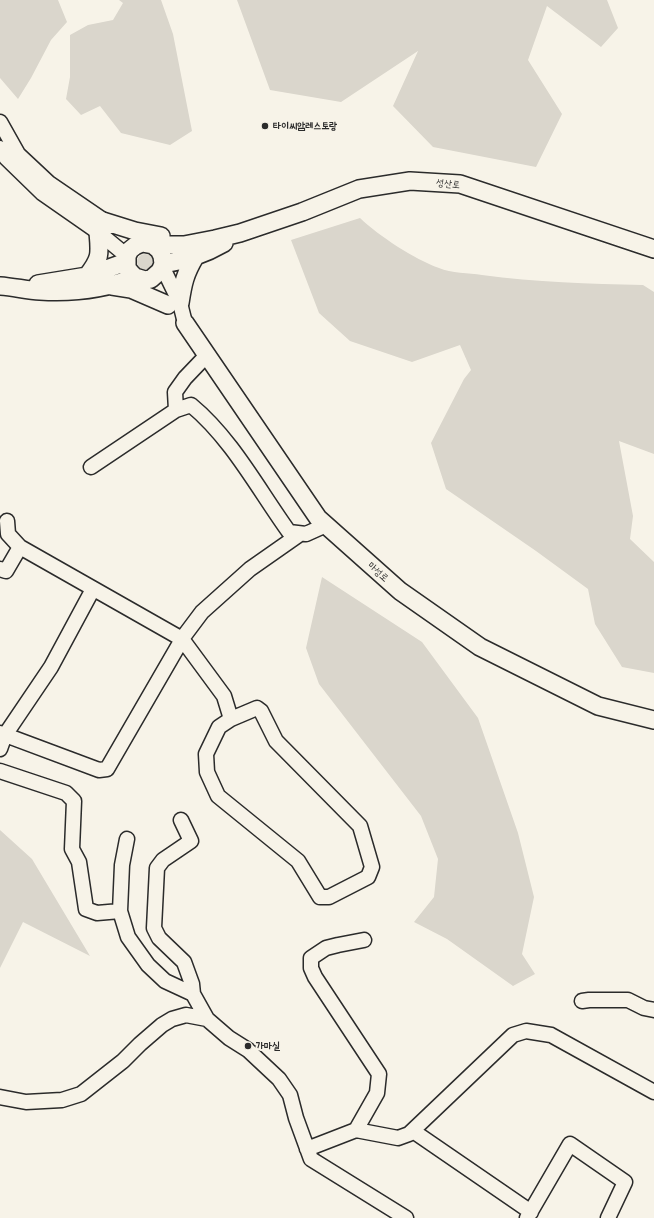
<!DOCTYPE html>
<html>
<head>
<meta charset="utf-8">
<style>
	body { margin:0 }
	canvas { display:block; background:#f7f3e8 }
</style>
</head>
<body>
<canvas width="654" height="1218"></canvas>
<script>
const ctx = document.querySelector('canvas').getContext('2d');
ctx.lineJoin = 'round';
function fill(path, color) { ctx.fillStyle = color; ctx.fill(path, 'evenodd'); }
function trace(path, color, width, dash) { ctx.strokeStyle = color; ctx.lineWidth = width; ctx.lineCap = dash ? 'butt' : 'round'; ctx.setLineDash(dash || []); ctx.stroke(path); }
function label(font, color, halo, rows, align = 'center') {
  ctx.font = font + ' Delius,"Poor Story",sans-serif'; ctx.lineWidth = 4; ctx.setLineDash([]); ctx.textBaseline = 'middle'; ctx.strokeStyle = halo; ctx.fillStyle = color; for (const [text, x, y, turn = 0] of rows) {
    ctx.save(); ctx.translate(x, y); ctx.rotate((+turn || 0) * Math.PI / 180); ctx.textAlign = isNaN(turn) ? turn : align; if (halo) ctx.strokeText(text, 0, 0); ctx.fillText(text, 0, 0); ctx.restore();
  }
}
const green = new Path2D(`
	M0,0H58L67,22L51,40L31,78L18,99L0,78Z
	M119,0H161L173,34L192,131L170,145L121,133L100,106L81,115L66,99L70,77V35L88,25L113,20L123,3Z
	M237,0H607L618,28L601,47L547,6L528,60L562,114L536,167L433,147L393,106L418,51L341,102L270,90Z
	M360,218C379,236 414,259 439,268C451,273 469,273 482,275C536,282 589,284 643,285L654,292V454L619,441L633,516L630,539L654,562V673L622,667L595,624L588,589L536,551L446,489L431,443L464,379L471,370L460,345L412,362L350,341L319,313L291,240Z
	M137 262a8 8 0 1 1 16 0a8 8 0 1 1-16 0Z
	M322,577L422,642L478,718L518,833L534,897L522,954L535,974L513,986L447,939L414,922L434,897L438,859L421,816L319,684L306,648Z
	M0,830L32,859L90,956L23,922L0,968Z`);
const minor = new Path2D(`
	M0,122L18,154L49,183L112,226
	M0,148L6,158L42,193L98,232L127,256
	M162,266L180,303L185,323
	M176,410L191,405C232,439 258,489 289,532L306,534L326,525
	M91,467L176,410L175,392L185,378L207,355
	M7,521L8,534L20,547
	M0,569L6,571L20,547L182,639L224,696L231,719
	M257,708L261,711L276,741L360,826L372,867L368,877L329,897H320L298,861L218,796L207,772L206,754L219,727L231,719Z
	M0,733L99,770L107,769L184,636L202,612L250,569L300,534
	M0,749L5,735L51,667L93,589
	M0,771L66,793L74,801L72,849L79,862L86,909L97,913L120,911L128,937L148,965L165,981L193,994L207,1019L229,1038L248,1050L279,1079L290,1095L296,1118L311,1159L406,1218
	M181,820L191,841L163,860L157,868L154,928L159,938L184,962L192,984L193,994
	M120,911L122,865L127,839
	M582,1001L589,1000H628L644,1008L654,1010
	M0,1097L26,1102L62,1100L81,1094L123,1061L140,1044L162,1025L172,1019L186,1015L207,1019
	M356,1130L377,1093L379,1074L315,977L311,968V958L326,948L338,945L364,940
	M413,1131L531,1212
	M307,1149L356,1130L398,1138L409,1134L513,1035L526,1031L551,1035L654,1092
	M527,1218L570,1144L625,1182L608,1218`);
const major = new Path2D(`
	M103,221L135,231L161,236
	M153,245L159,250L162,256L163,264L160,271L151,279L145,280L135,277L131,273L127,268V256L130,250L135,246L142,243L153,245H184L215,239L240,233L302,212L359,189L410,181L460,184L654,249
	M163,264C185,261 205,254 224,243
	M87,276C101,258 100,254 98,232
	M38,284L87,276L126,262
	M0,286C13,287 27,290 40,291C72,293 106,289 135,277
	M112,286L131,289L168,305
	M180,303C183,283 185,274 195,257
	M185,323L318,518L400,591L480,647L598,706L654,720`);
const markers = [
	[265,126,4,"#2b2b2b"],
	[248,1046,4,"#2b2b2b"]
];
const poiNames = [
	["타이씨암레스토랑",273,126],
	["가마실",256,1046]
];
const streetNames = [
	["성산로",448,184,6],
	["마성로",378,572,42]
];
fill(green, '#dad6cc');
trace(minor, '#2b2b2b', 17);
trace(major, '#2b2b2b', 20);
trace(minor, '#f7f3e8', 14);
trace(major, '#f7f3e8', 17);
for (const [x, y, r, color] of markers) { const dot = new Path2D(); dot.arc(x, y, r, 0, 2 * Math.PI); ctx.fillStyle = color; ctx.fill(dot); trace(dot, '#f7f3e8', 1.5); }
label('bold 10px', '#2b2b2b', '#f7f3e8', poiNames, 'left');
label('10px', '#2b2b2b', '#f7f3e8', streetNames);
</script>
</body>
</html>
